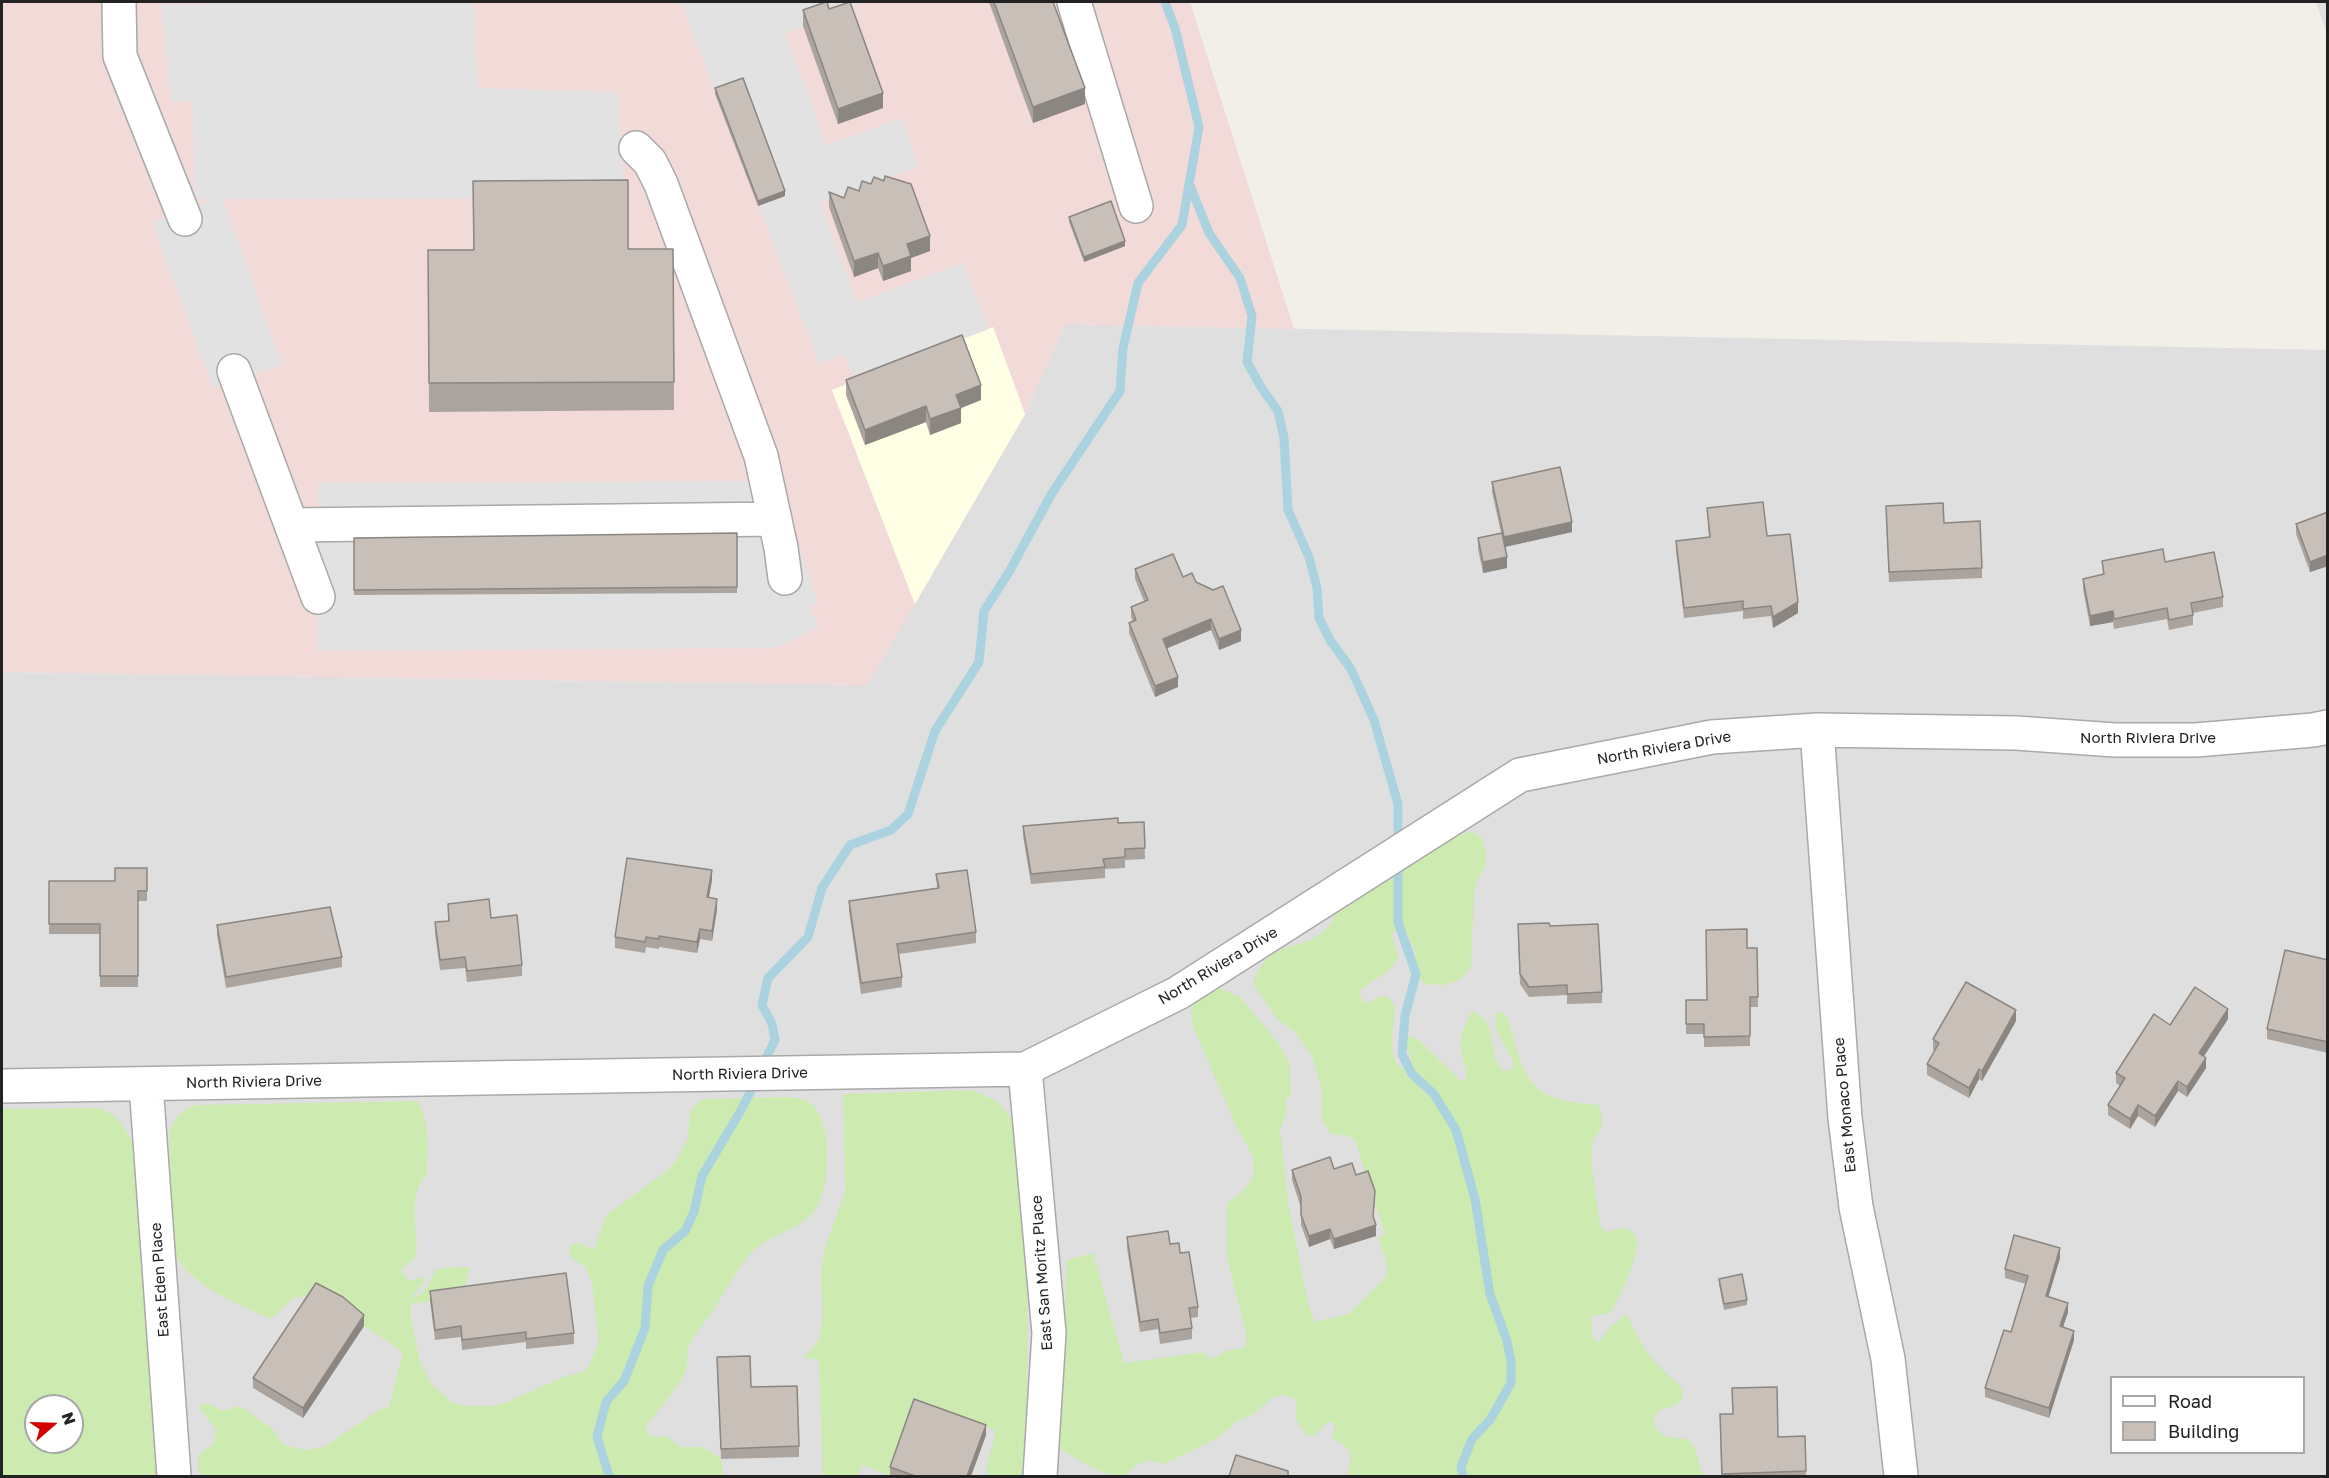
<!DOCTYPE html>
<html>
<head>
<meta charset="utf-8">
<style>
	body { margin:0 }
	#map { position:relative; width:2329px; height:1478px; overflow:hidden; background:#f2efe9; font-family:"Golos Text",sans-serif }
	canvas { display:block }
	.frame { position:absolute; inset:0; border:3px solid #222; pointer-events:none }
	.legend { position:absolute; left:2110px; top:1376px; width:195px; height:78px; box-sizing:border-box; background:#fff; border:2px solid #a7a7a7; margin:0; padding:8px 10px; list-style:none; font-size:18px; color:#222 }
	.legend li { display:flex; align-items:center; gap:12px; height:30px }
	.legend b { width:30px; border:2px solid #a7a7a7 }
	.north { position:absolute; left:24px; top:1394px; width:60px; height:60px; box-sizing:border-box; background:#fff; border:2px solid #a7a7a7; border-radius:50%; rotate:70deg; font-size:16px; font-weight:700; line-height:24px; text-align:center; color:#222 }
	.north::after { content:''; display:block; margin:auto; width:21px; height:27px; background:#d40000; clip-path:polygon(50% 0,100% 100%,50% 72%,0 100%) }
</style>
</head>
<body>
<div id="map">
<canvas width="2329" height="1478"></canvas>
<div class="frame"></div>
<ul class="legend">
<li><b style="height:8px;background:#fff"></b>Road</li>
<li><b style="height:16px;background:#c7bfb8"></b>Building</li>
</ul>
<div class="north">N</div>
</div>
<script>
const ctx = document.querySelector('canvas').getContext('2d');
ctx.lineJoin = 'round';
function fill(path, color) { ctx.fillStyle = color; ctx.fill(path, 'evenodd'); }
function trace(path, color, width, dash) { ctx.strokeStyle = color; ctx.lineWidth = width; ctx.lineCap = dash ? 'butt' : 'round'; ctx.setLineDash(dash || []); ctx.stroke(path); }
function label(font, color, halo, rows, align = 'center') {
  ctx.font = font + ' "Golos Text",sans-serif'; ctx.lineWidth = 4.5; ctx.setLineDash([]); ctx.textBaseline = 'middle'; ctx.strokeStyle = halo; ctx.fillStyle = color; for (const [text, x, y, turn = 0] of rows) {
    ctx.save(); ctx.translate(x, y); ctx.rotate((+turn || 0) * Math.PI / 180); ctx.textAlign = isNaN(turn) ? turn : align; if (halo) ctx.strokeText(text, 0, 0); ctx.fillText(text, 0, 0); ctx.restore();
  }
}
const residential = new Path2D(`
	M2316,2H2327V34Z
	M1065,324L2327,350V1476H2V672L867,685L1025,414ZM2112,1378H2304V1452H2112ZM36,1406H72V1442H36Z`);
const commercial = new Path2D(`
	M2,2H1190L1294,329L1065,324L1025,414L993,327L832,390L915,604L867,685L2,672Z`);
const education = new Path2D(`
	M993,327L1025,414L915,604L832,390Z`);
const grass = new Path2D(`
	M1472,831L1482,838L1486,852L1485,867L1478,879L1474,893L1471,967L1461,979L1445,985L1424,984L1416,974L1415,950L1404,928L1392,932L1398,958L1389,970L1359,991L1363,1002L1368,1003L1377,998L1387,996L1395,1007C1394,1026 1387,1053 1400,1068L1409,1067L1413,1064L1405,1042L1409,1036L1420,1041L1461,1081L1466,1079C1467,1066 1459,1053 1461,1039C1462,1030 1468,1019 1472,1011C1500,1024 1486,1051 1503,1071L1513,1070V1061L1496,1030L1495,1015L1498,1012L1504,1013L1508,1018C1515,1042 1521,1079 1544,1093C1559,1102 1582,1103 1599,1105L1602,1118L1601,1130L1593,1139L1591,1160L1600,1224L1605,1232L1623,1228L1633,1232C1634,1235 1637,1238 1637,1241C1639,1256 1618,1303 1609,1314L1595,1315L1591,1318L1593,1339L1598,1343L1611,1326L1627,1314C1635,1330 1643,1350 1656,1363C1665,1373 1675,1380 1683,1390L1682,1400L1673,1406L1659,1410L1653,1421C1660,1439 1670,1438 1688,1439L1695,1449L1703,1476H1347C1353,1454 1355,1450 1332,1439L1335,1426L1331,1421L1326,1423L1315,1435L1307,1436L1296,1419V1404L1293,1398L1283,1395L1272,1398L1252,1415L1237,1421L1218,1438L1164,1464L1147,1460L1136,1465L1125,1476C1101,1476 1080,1461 1059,1448L1067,1260L1093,1253L1124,1363L1204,1352L1210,1359C1218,1358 1222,1352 1229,1350C1235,1349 1238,1350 1245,1347L1247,1338L1227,1258V1203L1240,1194L1250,1182L1254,1173L1253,1157L1236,1126L1192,1024L1191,1013L1193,999L1213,985L1240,997L1281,1046L1289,1063L1291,1094L1286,1100V1114L1280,1130L1282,1145L1289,1208L1309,1307L1315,1322L1349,1314L1387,1276L1386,1260L1378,1237L1385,1234L1355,1140L1347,1135L1331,1134L1322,1120V1090L1312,1056L1294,1031L1278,1020L1253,984C1271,934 1295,957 1326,929C1334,923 1334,913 1340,905C1344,899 1356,895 1363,890C1398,867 1432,845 1472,831Z
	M971,1090L997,1101L1017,1125L1028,1262L1027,1416L1022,1476H988L986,1468L996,1431L918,1399L890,1476L862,1465L857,1476H823L819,1359L803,1358L819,1340L823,1317L821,1273L825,1248L845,1192L843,1094Z
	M789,1097C799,1098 807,1099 814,1106C833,1127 831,1194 811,1215C793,1233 763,1236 747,1258C735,1273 725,1292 715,1308C707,1320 695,1333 689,1346C686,1353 689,1361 686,1369C681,1385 658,1411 647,1424V1433L653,1437L666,1436L681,1447H701L710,1451L721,1459L724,1476H200L198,1463L199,1454L214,1444L216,1429L198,1407L207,1403L223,1411L240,1406L272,1428L283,1445L306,1450L324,1447L379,1410L389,1407L403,1352L364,1326L343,1308L317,1294L294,1298L271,1319C237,1303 193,1288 174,1253L169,1135C173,1119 181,1110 196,1105L417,1101C431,1122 427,1151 427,1175C408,1192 416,1226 417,1250L414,1258L401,1270L409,1281L425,1277V1281L412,1296L415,1298L427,1287L436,1270L446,1268L470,1267L462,1297L411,1304V1318L419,1358L429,1381L452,1403L470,1406H490L505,1403L561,1378L587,1370L599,1342L592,1284L586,1268L570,1256V1245L579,1243L594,1250L606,1215L663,1174L676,1161L688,1138L690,1112L694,1106L704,1099Z
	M96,1108C116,1110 130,1133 135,1151L148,1350L163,1476H2V1109ZM36,1406H72V1442H36Z`);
const parking = new Path2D(`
	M473,2L478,88L617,92L625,198L223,199L282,365L213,388L152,222L214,199H194L193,102H171L161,4Z
	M681,2H867L785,33L827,145L901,118L919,166L820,203L857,302L963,263L989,329L855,380L845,354L819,364Z
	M779,481L817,602L810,608L819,627L786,644L771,648L317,651L318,483Z`);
const stream = new Path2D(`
	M1189,183L1209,233L1240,278L1252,316L1247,362L1261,387L1278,411L1284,438L1288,510L1309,557L1317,588L1319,618L1330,640L1351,669L1374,720L1398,804V843
	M1398,860V922L1416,974L1405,1016L1402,1054L1412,1074L1434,1094L1456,1130L1475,1199L1490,1294L1507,1341L1511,1362V1383L1490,1420L1472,1439L1461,1467L1463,1476
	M762,1066L775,1040L772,1024L762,1005L768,978L808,937L822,888L850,845L891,830L908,814L935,731L979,662L984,611L1009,572L1052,493L1120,391L1123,348L1138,283L1182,225L1199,127L1175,28L1165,2
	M609,1476L597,1437L606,1402L624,1381L645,1328L648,1286L663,1250L685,1231L694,1212L702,1176L740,1112L757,1079`);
const minor = new Path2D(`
	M119,2L120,56L185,219
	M1074,2L1136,206
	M636,148L650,162L661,184L761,456L781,548L785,578
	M234,371L318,597
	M292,525L775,519
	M1817,730L1845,1118L1856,1207L1888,1359L1901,1476
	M1025,1069L1049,1333L1040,1476
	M146,1084L174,1476
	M2,1086L1025,1069L1178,993L1520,775L1712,737L1817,730L2016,733L2115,740H2196L2313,730L2328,727`);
const wall = new Path2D(`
	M989,2H1053L1085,104L1033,123Z
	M829,9L883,108L838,124L803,26V10Z
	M715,88L785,196L758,206L715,94Z
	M473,181L628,249H673L674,410L429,412L428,250H473Z
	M829,192L844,198L930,251L911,258V271L883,281L878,268L854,277L829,207Z
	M1069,217L1125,246L1084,262L1069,222Z
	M846,380L981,400L961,408V423L930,435L926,422L865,445L846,395Z
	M1492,482L1572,532L1505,547L1507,568L1483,573L1478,549V538L1501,533L1492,492Z
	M1707,508L1767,536L1798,613L1773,628L1771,616L1743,619V611L1684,618L1676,551V541L1709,537Z
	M2328,512V566L2310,572L2296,534V524Z
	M1886,516L1944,523L1982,568V578L1889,582Z
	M737,533V593L354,595V538Z
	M2102,561L2165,562L2223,597V607L2193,613V625L2169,630L2167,619L2114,629L2113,622L2090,626L2083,589V579L2103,575Z
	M1135,569L1183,577L1196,582L1241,641L1219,650L1211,630L1167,648L1178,687L1155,697L1129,633V623L1133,622L1131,617V607L1144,601L1135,579Z
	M1144,822L1145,859L1125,860V868L1105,869V878L1031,884L1023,836V826Z
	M147,868V901H138V987H100V934H49V881H115Z
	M936,874L976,932V943L899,954L902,977V987L861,994L849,911V901L937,888Z
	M712,880L709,897L717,909L712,941L700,939L697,953L659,947V949L646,947L645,953L615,948V937Z
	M448,904L491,918L522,965V976L467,982L465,968L440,970L435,933V922L448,921Z
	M217,925L342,957V967L226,988L217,935Z
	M1550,926L1602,992V1003L1567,1004V995L1529,997L1520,984L1518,934Z
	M1747,948H1757L1758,1007H1750V1046L1704,1047V1034H1686V1000H1707Z
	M2328,960V1053L2267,1039V1029Z
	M2228,1019L2203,1057L2206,1068L2187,1097L2178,1091L2155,1127L2138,1116L2130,1129L2108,1115V1105L2120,1086L2116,1083V1073L2170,1025Z
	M2016,1021L1982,1081L1979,1079L1969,1098L1927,1075V1064L1935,1051L1933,1050V1039Z
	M1334,1169L1356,1175L1375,1201L1373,1218L1376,1236L1334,1249L1330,1239L1309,1247L1301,1225V1208L1292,1180V1170Z
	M1127,1237L1170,1244L1180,1253L1198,1307V1317L1190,1318L1192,1328V1339L1160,1344L1158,1329L1140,1332L1127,1248Z
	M2060,1258L2048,1296L2068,1312L2063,1327L2074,1340L2049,1418L1985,1397V1388L2011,1332L2026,1284L2005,1278V1269Z
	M1719,1279L1747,1300V1305L1724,1310L1719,1284Z
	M430,1291L574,1333V1344L526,1349V1342L462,1350L461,1337L435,1340L430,1301Z
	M364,1326L303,1418L253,1388V1378Z
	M717,1367L751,1387L799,1446V1457L721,1459Z
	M1720,1414L1778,1437L1805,1436L1806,1476H1721Z
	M986,1435L971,1476H890V1467Z`);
const shadedWall = new Path2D(`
	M1085,88V104L1033,123V107Z
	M883,93V108L838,124V109Z
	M785,191V196L758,206V201Z
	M930,236V251L911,258V271L883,281V266L907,244Z
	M1125,241V246L1084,262V257Z
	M878,253V268L854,277V261Z
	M981,385V400L961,408V423L930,435V419L956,395Z
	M926,406V422L865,445V430Z
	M1572,522V532L1504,547V537Z
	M2328,555V566L2310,572V562Z
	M1507,557V568L1483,573V562Z
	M1798,602V613L1773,628V617Z
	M2113,611V622L2090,626V616Z
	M1211,619V630L1163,650V639Z
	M1241,630V641L1219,650V639Z
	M1178,677V687L1155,697V686Z
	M712,870V880L707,908V897Z
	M717,899V909L712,941V931Z
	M700,929V939L697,953V942Z
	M2228,1009V1019L2199,1064V1053Z
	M2016,1010V1021L1982,1081V1071Z
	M2206,1058V1068L2187,1097V1087Z
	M1979,1069V1079L1969,1098V1088Z
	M2178,1081V1091L2155,1127V1116Z
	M2138,1105V1116L2130,1129V1119Z
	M1376,1225V1236L1334,1249V1239Z
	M1330,1229V1239L1309,1247V1236Z
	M2060,1248V1258L2046,1305V1296Z
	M2068,1303V1312L2060,1336V1326Z
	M364,1315V1326L303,1418V1408Z
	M2074,1331V1340L2049,1418V1408Z
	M986,1425V1435L971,1476H967Z`);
const building = new Path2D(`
	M826,2H827L829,9L850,2L883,93L838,109L803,10Z
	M994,2H1053L1085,88L1033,107Z
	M743,78L785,191L758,201L715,88Z
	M885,176L911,184L930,236L907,244L911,256L883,266L878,253L854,261L829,192L844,198L848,187L859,191L862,181L871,184L874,177L884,181Z
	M628,180V249H673L674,382L429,383L428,250H474L473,181Z
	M1111,201L1125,241L1084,257L1069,217Z
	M962,335L981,385L956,395L961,408L930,419L926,406L865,430L846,380Z
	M1560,467L1572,522L1504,537L1492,482Z
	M1763,502L1767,536L1790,534L1798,602L1773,617L1771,606L1743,609V601L1684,608L1676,541L1710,537L1707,508Z
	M1943,503L1944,523L1980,521L1982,568L1889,572L1886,506Z
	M2328,512V555L2310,562L2296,524Z
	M737,533V587L354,590V538Z
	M1502,533L1507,557L1483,562L1478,538Z
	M2163,549L2165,562L2214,552L2223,597L2191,603L2193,615L2169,620L2167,608L2114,619L2113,611L2090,616L2083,579L2104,574L2102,561Z
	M1173,554L1183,577L1192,573L1196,582L1213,590L1223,586L1241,630L1219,639L1211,619L1163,639L1178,677L1155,686L1129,623L1136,620L1131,607L1148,600L1135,569Z
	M1118,818V823L1144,822L1145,848L1125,849V857L1103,859L1105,867L1031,874L1023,826Z
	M627,858L712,870L707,897L717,899L712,931L700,929L697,942L659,936V939L646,937L645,942L615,937Z
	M115,868H147V891H138V976H100V924H49V881H115Z
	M967,870L976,932L897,944L902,977L861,983L849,901L939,888L936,874Z
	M489,899L491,918L517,915L522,965L467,971L465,957L440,960L435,922L449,921L448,904Z
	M330,907L342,957L226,977L217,925Z
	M1549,923L1550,926L1598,924L1602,992L1567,994V985L1529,987L1520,974L1518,924Z
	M1747,929V948H1757L1758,997H1750V1036L1704,1037V1024H1686V1000H1707L1706,930Z
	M2285,950L2328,960V1042L2267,1029Z
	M1966,982L2016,1010L1982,1071L1979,1069L1969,1088L1927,1064L1939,1043L1933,1039Z
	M2195,987L2228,1009L2199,1053L2206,1058L2187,1087L2178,1081L2155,1116L2138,1105L2130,1119L2108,1105L2125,1078L2116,1073L2154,1014L2170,1025Z
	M1330,1157L1334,1169L1352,1163L1356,1175L1368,1171L1375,1191L1373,1216L1376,1225L1334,1239L1330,1229L1309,1236L1301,1215V1197L1292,1170Z
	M1168,1231L1170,1244L1179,1243L1180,1253L1189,1252L1198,1307L1189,1308L1192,1328L1160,1333L1158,1319L1140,1322L1127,1237Z
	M2014,1235L2060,1248L2046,1296L2068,1303L2060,1326L2074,1331L2049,1408L1985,1388L2004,1330L2011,1332L2028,1276L2005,1269Z
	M566,1273L574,1333L526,1339V1332L462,1340L461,1326L435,1330L430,1291Z
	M1742,1274L1747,1300L1724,1304L1719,1279Z
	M316,1283L343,1297L364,1315L303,1408L253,1378Z
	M750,1356L751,1387L797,1386L799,1446L721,1449L717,1357Z
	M1777,1387L1778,1437L1805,1436L1806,1471L1722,1474L1720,1414H1733L1732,1388Z
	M914,1399L986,1425L967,1476H915L890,1467Z
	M1236,1455L1288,1471V1476H1229Z`);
const streetNames = [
	["North Riviera Drive",2148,738],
	["North Riviera Drive",1664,748,-10],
	["North Riviera Drive",1218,966,-31],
	["North Riviera Drive",740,1074,-1],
	["North Riviera Drive",254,1082,-1],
	["East Monaco Place",1845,1105,-95],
	["East San Moritz Place",1042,1273,-94],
	["East Eden Place",160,1280,-94]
];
fill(residential, '#e0dfdf');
fill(commercial, '#f2dad9');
fill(education, '#ffffe5');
fill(grass, '#cdebb0');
fill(parking, '#e2e2e2');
trace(stream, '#aad3df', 9);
trace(minor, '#a9a9a9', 36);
trace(minor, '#fff', 33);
fill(wall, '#aba49e');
fill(shadedWall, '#8b8681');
fill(building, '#c7bfb8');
trace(building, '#8b8681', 1.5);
label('15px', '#222', '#fff', streetNames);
</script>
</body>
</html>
